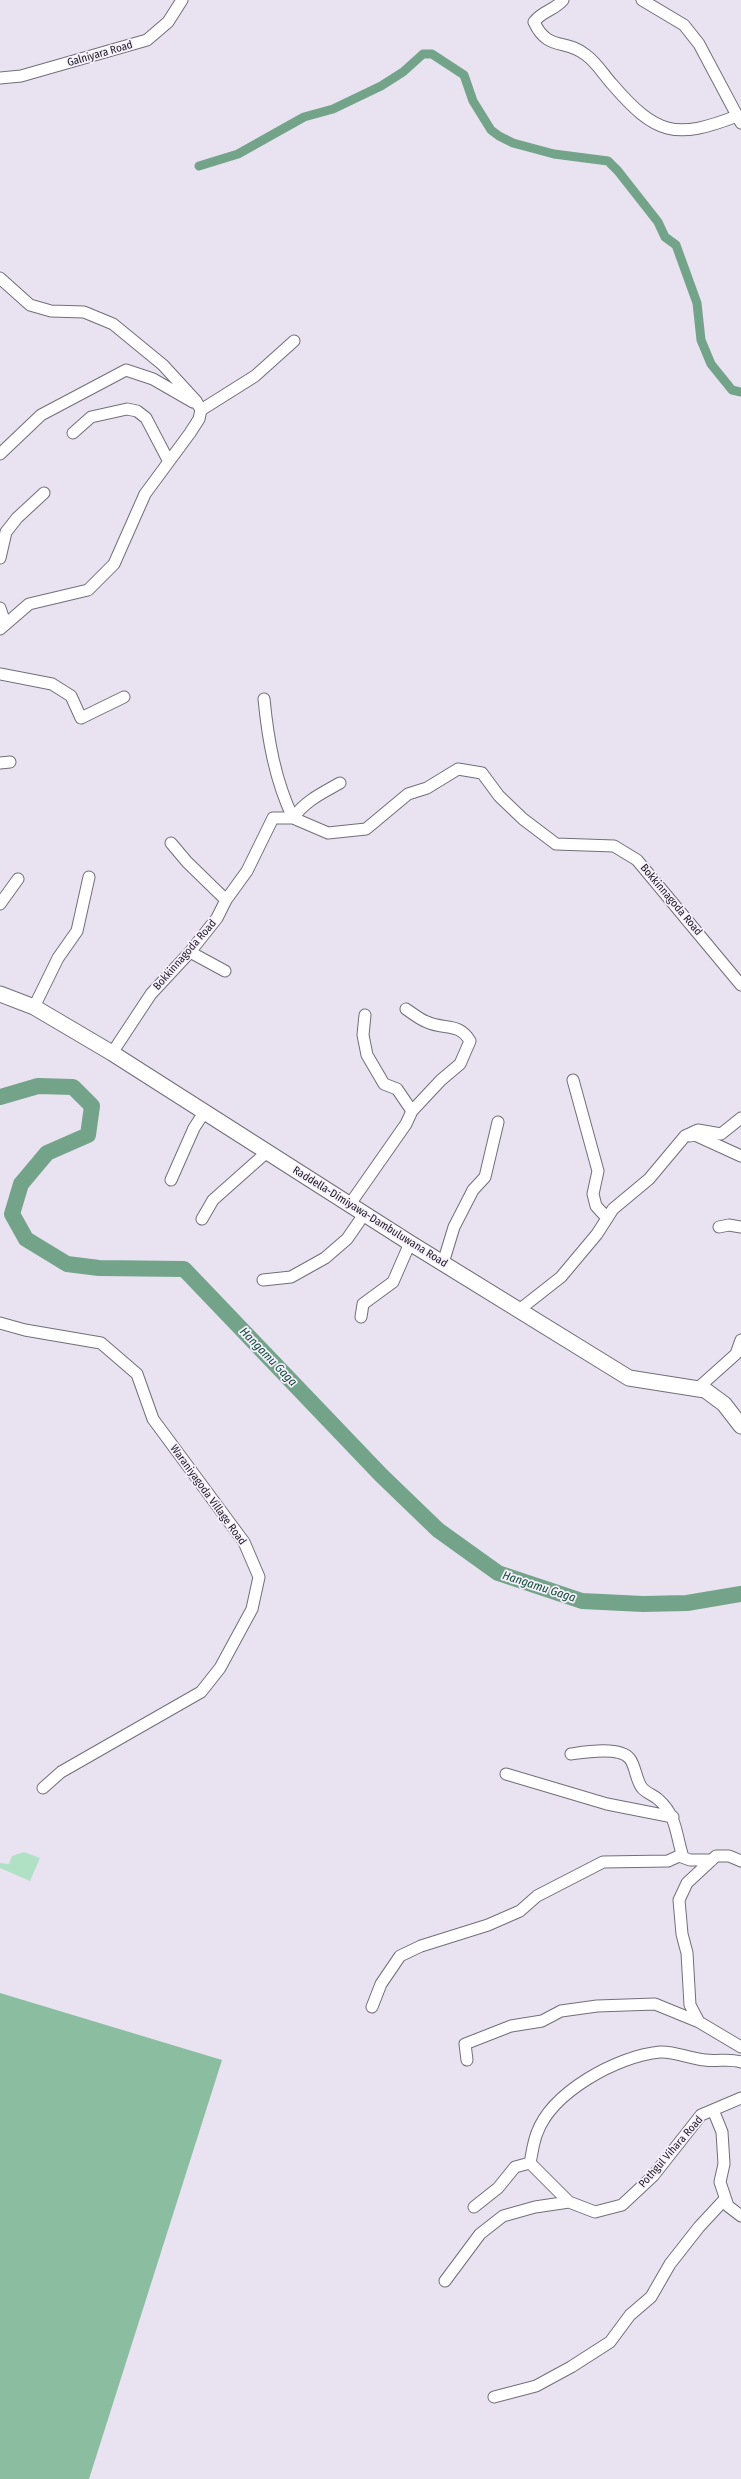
<!DOCTYPE html>
<html>
<head>
<meta charset="utf-8">
<style>
	body { margin:0 }
	canvas { display:block; background:#e9e3f1 }
</style>
</head>
<body>
<canvas width="741" height="2479"></canvas>
<script>
const ctx = document.querySelector('canvas').getContext('2d');
ctx.lineJoin = 'round';
function fill(path, color) { ctx.fillStyle = color; ctx.fill(path, 'evenodd'); }
function trace(path, color, width, dash) { ctx.strokeStyle = color; ctx.lineWidth = width; ctx.lineCap = dash ? 'butt' : 'round'; ctx.setLineDash(dash || []); ctx.stroke(path); }
function label(font, color, halo, rows, align = 'center') {
  ctx.font = font + ' "Fira Sans Condensed",sans-serif'; ctx.lineWidth = 3.5; ctx.setLineDash([]); ctx.textBaseline = 'middle'; ctx.strokeStyle = halo; ctx.fillStyle = color; for (const [text, x, y, turn = 0] of rows) {
    ctx.save(); ctx.translate(x, y); ctx.rotate((+turn || 0) * Math.PI / 180); ctx.textAlign = isNaN(turn) ? turn : align; if (halo) ctx.strokeText(text, 0, 0); ctx.fillText(text, 0, 0); ctx.restore();
  }
}
const green = new Path2D(`
	M24,1852L40,1858L30,1881L0,1868V1863L9,1864L12,1856Z`);
const forest = new Path2D(`
	M0,1993L222,2060L89,2479H0Z`);
const canal = new Path2D(`
	M199,166L238,154L304,117L333,109L381,86L403,72L423,54H432L464,75L473,101L491,130L499,136L513,143L554,154L608,161L618,171L658,222L665,237L676,245L697,303L701,340L711,364L732,390L741,392`);
const river = new Path2D(`
	M0,1097L38,1086L73,1087L92,1106L88,1135L47,1153L21,1184L12,1214L26,1239L67,1264L99,1268L184,1269L381,1475L438,1530L498,1573L582,1601L643,1604L687,1603L741,1594`);
const street = new Path2D(`
	M563,0C555,10 542,11 534,22C548,52 565,38 586,55C596,62 604,75 612,84C656,135 675,140 737,116
	M642,0L684,25L699,44L741,123
	M0,78L21,76L147,40L168,22L182,0
	M0,278L30,305L51,311L84,312L113,324L163,365L196,401L201,410L199,419L190,433L145,494L114,564L88,590L29,604L0,629
	M201,410L255,376L294,341
	M73,433L91,417L127,409L137,411L146,418L168,460
	M0,454L41,415L126,370L153,379L193,402
	M0,558L6,532L17,518L44,493
	M0,608L5,623
	M0,674L52,684L71,696L81,718L124,697
	M264,699C268,740 275,780 293,818C305,801 322,793 340,783
	M0,763L10,762
	M171,843L187,862L226,900
	M0,904L18,879
	M190,952L225,971
	M34,1007L58,958L77,931L89,877
	M365,1015L363,1035L367,1055L384,1084L397,1089L412,1111
	M112,1053L151,994L190,952L217,918L226,900L247,871L273,818H293L328,833L366,829L408,794L427,788L458,769L482,773L499,796L523,819L556,844L614,846L637,860L741,985
	M573,1080L598,1171L593,1194L596,1206L607,1218
	M690,1136L695,1135L741,1156
	M171,1180L194,1128L205,1111
	M350,1204L406,1124L412,1111L441,1080L460,1064L470,1041C459,1022 444,1030 427,1022C419,1019 412,1013 406,1009
	M202,1219L213,1200L267,1152
	M719,1227L729,1225L741,1227
	M443,1263L454,1227L473,1190L485,1177L498,1122
	M263,1280L291,1277L325,1258L347,1239L365,1213
	M519,1310L561,1277L597,1234L613,1209L649,1179L685,1136L698,1130L721,1134L741,1118
	M361,1317L363,1304L393,1282L410,1243
	M0,1323L25,1330L101,1343L137,1374L153,1419L244,1542L259,1577L252,1609L220,1668L201,1692L61,1772L43,1788
	M698,1388L736,1354L741,1340
	M571,1754C585,1752 620,1746 630,1759C636,1767 636,1782 643,1789C648,1794 654,1795 659,1800C677,1816 676,1836 683,1857
	M506,1774L607,1804L673,1817
	M741,1861L729,1856H716L687,1883L679,1900L682,1934L687,1953L690,2005L699,2022L741,2047
	M372,2007L381,1984L400,1956L421,1946L488,1925L520,1911L537,1896L603,1862L668,1861L679,1856L690,1860H712
	M467,2060L465,2044L511,2026L542,2021L561,2011L597,2006L655,2004L699,2022
	M713,2110L722,2132L724,2164L720,2182L728,2206L741,2216
	M569,2202L530,2163C532,2154 533,2143 537,2133C552,2092 617,2056 660,2052C674,2051 691,2059 705,2060C718,2062 728,2058 741,2062
	M474,2207L498,2188L515,2167L530,2163
	M445,2281L480,2234L503,2216L535,2207L569,2202L595,2212L622,2205L653,2176L701,2115L741,2098
	M494,2397L536,2386L571,2367L610,2342L630,2315L651,2297L670,2264L699,2227L725,2199`);
const secondary = new Path2D(`
	M0,994L34,1007L112,1053L410,1243L629,1378L705,1390L724,1404L741,1426`);
const streetNames = [
	["Galniyara Road",100,54,-16],
	["Bokkinnagoda Road",671,900,50],
	["Bokkinnagoda Road",185,955,-49],
	["Raddella-Dimiyawa-Dambuluwana Road",370,1217,32],
	["Waraniyagoda Village Road",208,1495,54],
	["Pothgul Vihara Road",671,2152,-49]
];
const waterNames = [
	["Hangamu Gaga",268,1357,46],
	["Hangamu Gaga",539,1587,18]
];
fill(green, '#b0e1c5');
fill(forest, '#8bbda1');
trace(canal, '#73a489', 9);
trace(river, '#73a489', 16);
trace(street, '#736e7a', 13);
trace(secondary, '#736e7a', 17);
trace(street, '#fff', 11);
trace(secondary, '#fff', 15);
label('11px', '#1d1a1f', '#f7f0fe', streetNames);
label('italic 12px', '#104e33', '#f7f0fe', waterNames);
</script>
</body>
</html>
